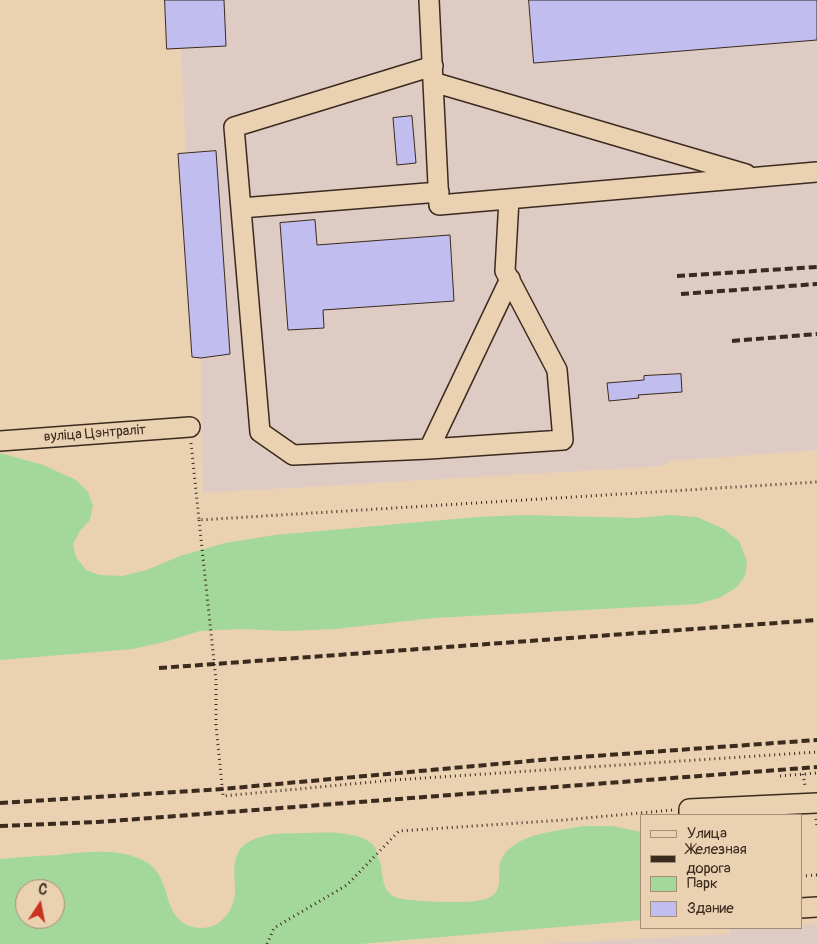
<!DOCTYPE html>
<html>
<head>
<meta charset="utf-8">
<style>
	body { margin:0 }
	#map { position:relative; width:817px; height:944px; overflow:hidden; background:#ead1b2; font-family:Pangolin,sans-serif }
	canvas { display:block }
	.legend { position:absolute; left:640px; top:814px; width:162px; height:115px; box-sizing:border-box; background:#ead1b2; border:1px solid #a48e77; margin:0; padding:6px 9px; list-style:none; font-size:15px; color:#3b2a1e }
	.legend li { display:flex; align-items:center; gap:10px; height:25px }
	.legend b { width:25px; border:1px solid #a48e77 }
	.north { position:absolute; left:15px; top:879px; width:50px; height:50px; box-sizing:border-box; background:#ead1b2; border:1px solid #a48e77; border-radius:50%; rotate:11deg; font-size:14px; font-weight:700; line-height:20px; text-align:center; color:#3b2a1e }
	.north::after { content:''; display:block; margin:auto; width:18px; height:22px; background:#c8321e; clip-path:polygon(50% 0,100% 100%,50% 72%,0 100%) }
</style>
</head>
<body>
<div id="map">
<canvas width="817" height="944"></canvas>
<ul class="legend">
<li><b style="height:6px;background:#ead1b2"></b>Улица</li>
<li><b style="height:6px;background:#3b2a1e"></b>Железная дорога</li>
<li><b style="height:14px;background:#a4d89b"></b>Парк</li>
<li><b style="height:14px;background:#c1bdef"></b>Здание</li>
</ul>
<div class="north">С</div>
</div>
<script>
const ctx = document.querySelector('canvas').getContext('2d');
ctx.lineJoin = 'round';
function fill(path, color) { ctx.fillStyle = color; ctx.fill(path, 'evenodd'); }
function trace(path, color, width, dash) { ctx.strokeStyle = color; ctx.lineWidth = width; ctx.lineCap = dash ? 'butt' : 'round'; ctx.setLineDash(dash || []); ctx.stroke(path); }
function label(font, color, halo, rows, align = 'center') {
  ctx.font = font + ' Pangolin,sans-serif'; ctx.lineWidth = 4.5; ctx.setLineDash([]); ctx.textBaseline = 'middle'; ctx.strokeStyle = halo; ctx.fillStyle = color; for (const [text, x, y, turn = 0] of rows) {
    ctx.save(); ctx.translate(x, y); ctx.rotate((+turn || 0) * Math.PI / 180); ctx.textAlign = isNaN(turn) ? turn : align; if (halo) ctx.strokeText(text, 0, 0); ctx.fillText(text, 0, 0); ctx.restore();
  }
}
const built = new Path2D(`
	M165,0H817V450L670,461L664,466L203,493L201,359L192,357L178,154L186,153L181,49H167Z
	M817,924V944H541L730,934V928H801V925Z`);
const green = new Path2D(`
	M0,453L43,465L76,480L88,492L93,506L90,520L80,531L73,544L76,557L86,570L99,575L122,576L147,570L180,556L225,543L275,535L477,517L524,515L638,518L668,515L697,517L724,529L739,541L747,561L745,576L736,588L719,598L697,604L434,618L335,629L287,631L240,629L200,631L168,641L133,649L0,660Z
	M582,826H612L641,832V920L360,944H0V859C19,857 38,856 57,855C87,852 121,847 148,863C174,880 160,925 200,928C219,929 233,912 235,894C236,880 231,866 238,853C244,840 262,836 274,834C283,833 292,834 301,833C317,833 335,831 351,835C359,836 370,840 375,847C375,847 377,853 377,854C378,858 380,861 381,865C383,876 382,889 393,896C403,902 449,902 462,902C523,901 484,870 509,849C528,832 559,831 582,826ZM25,889H55V919H25Z`);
const building = new Path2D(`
	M165,0H224L226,46L167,49Z
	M529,0H817V40L534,63Z
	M412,116L416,163L397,165L393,118Z
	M216,151L230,354L201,358L192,357L178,154Z
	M315,220L317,245L450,235L454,301L323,310L324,328L288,330L280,223Z
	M681,374L682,392L638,395L639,398L609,401L607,383L644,380V376Z`);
const path = new Path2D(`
	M191,443L199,520L817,482
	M199,520L216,680V725L223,796L394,780L817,752
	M803,774L805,786
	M780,776L817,773
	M816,819L817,826
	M801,876L817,875
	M267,944L274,928L347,885L399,831L564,820L673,810`);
const minor = new Path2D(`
	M429,0L439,205L817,172
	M433,66L234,127L260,432L293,455L429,449L563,440L557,370L505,271L509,199
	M433,82L746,174
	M241,208L439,192
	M0,441L190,427
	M429,449L510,279
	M689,815V809L817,803
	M801,908L817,907`);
const rail = new Path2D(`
	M677,276L817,267
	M681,294L817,284
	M732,341L817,334
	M159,668L817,620
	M0,803L222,789L552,759L817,740
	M0,826L98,822L817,767`);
const streetNames = [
	["вуліца Цэнтраліт",95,434,-4]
];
fill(built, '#decbc4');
fill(green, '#a4d89b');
fill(building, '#c1bdef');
trace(building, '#3b2a1e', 1);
trace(minor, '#3b2a1e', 22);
trace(path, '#3b2a1e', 3, [1, 4]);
trace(minor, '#ead1b2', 19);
trace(rail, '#3b2a1e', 4, [8, 4]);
label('14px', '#3b2a1e', '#ead1b2', streetNames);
</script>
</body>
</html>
